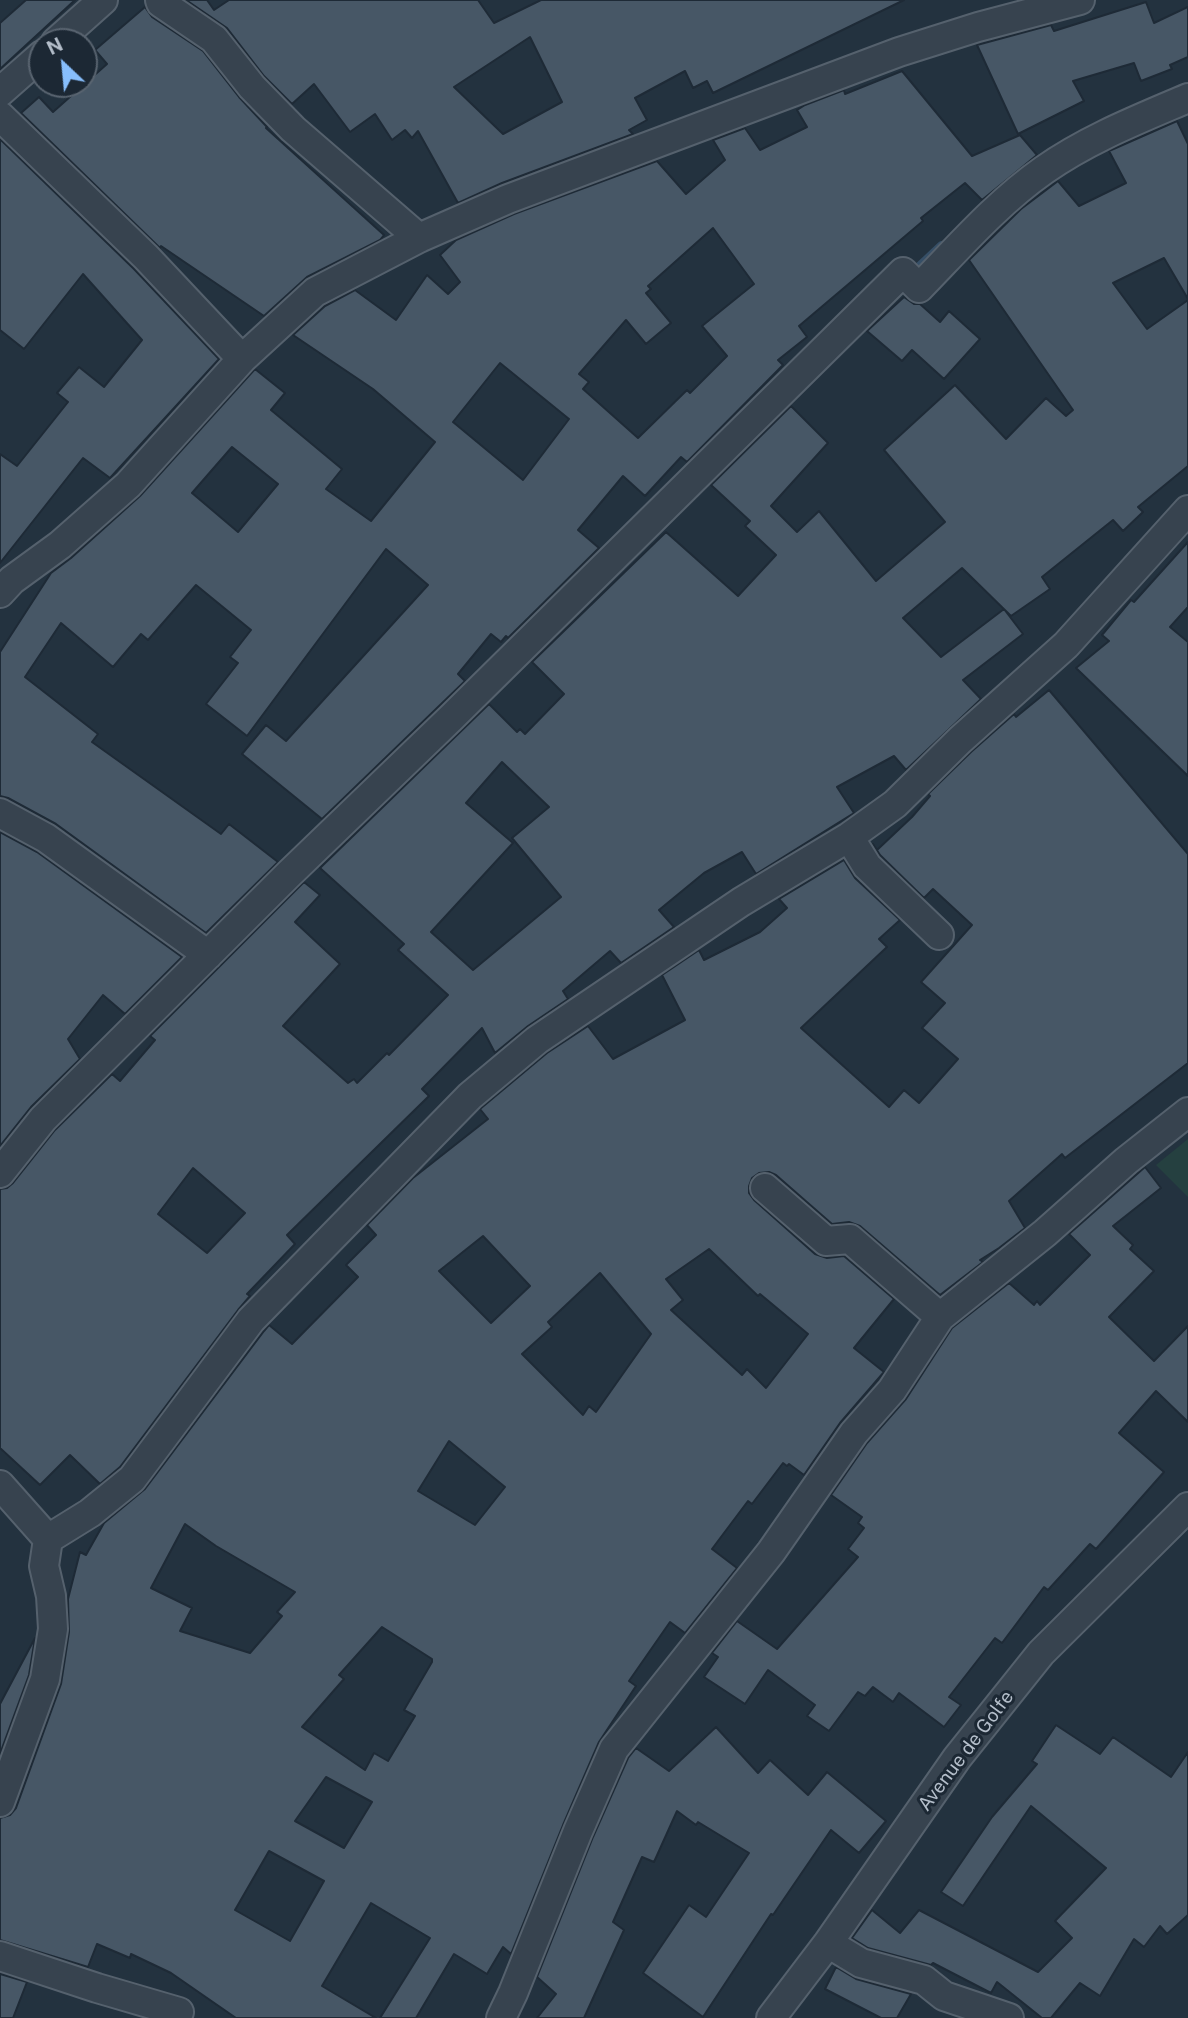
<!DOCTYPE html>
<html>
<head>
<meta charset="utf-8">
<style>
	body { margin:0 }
	#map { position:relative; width:1188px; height:2018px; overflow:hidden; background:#23323f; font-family:"Public Sans",sans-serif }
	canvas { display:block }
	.north { position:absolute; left:28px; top:28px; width:70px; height:70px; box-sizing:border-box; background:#1c2834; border:2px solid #596470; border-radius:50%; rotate:334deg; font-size:19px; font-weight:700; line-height:28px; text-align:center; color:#b4beca }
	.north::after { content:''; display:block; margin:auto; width:24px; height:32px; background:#87befc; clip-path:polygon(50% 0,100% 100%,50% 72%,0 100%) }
</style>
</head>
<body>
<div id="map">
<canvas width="1188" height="2018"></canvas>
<div class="north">N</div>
</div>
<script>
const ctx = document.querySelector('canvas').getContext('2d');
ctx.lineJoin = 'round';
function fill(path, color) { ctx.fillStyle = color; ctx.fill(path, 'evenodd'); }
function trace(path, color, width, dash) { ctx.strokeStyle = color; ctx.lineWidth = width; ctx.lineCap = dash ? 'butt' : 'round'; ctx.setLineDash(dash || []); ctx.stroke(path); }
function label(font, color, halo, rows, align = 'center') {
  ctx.font = font + ' "Public Sans",sans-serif'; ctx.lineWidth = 6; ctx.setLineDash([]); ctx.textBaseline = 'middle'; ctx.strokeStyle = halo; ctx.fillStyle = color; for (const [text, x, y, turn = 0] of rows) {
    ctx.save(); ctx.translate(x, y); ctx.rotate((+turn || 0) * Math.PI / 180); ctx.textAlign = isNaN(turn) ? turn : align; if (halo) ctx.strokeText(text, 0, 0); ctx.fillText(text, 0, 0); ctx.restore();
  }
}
const green = new Path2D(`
	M1188,1139V1197L1156,1165Z`);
const stream = new Path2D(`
	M910,276L942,246
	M0,1194L14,1174`);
const building = new Path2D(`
	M26,0H75L0,69V23Z
	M186,0H207L214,10L229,0H478L494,23L541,0H904L713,93L707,81L693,88L685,71L635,98L647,120L629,130L633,134L502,183L458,203L418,131L412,138L405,130L392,140L375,114L350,132L314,84L292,104L264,76L227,28ZM530,37L562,102L503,134L454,87Z
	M1146,2L1154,23L1188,7V57L1170,65L1172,69L1141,81L1134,63L1073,81L1084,101L1018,134L977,45L1051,25L1054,31Z
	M145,7L152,17L203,51L239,97L267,127L266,128L384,235L380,240L307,277L264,316L161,246L160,248L21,113L39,97L53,112L107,64L95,50Z
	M902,71L972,156L1020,135L1037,155L982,200L965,183L921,218L923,221L799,326L807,337L778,360L783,365L687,462L681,457L645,496L623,476L578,530L599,548L508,638L506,636L501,642L491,634L458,674L465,681L322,819L242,754L266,725L286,741L428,585L386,549L247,736L206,704L238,663L230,657L251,630L196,585L148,640L141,634L113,667L61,623L25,677L98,734L92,742L221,834L229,824L278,862L206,933L56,824L8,798L0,796V652L51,573L71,558L140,496L255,369L285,393L271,410L342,469L326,489L371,521L435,442L373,389L293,335L325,306L355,290L396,320L427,275L448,294L460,282L440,255L456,240L514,214L657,161L686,194L725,160L713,140L745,128L760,150L807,127L797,110L805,105L844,90L845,94ZM713,228L754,284L702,326L727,356L690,393L687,390L638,438L583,389L589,382L579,374L626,320L646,344L671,323L646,293L651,289L648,286ZM500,363L569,419L523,480L453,422ZM232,447L278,484L238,532L192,493Z
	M1177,121L1188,144V299L1164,258L1113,283L1147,329L1188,300V466L1138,507L1143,512L1123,531L1113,520L1042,577L1050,589L1011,616L962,568L903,618L941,657L1004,609L1023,634L963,680L981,699L906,770L894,756L837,787L854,813L756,874L742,852L704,873L659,910L674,927L621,963L610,951L563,991L568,999L528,1026L495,1053L482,1028L422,1089L429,1096L287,1235L295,1244L247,1294L250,1296L238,1310L120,1467L100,1484L70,1455L40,1485L0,1448V1189L7,1188L13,1183L55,1130L112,1074L120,1081L155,1040L150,1036L304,882L320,895L295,922L340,964L283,1026L348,1083L354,1079L357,1083L387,1053L389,1055L448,995L398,950L404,944L320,868L489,704L517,732L520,729L525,734L564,694L532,662L666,532L738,596L776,555L745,526L750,521L711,485L791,406L828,443L771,506L797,532L819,511L876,581L945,522L884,450L955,385L1006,439L1046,398L1066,416L1073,410L969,260L1021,209L1058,181L1079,206L1126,183L1109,151ZM502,762L549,807L512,838L561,897L473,970L431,932L513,843L466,803ZM193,1168L245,1213L207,1253L158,1214Z
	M0,139L134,269L219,359L110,478L83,458L0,563V454L17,466L68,402L57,393L79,367L104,387L142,340L83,274L24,349L0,330Z
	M904,297L914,304H920L940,322L949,311L980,339L944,379L912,350L902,361L867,331Z
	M1188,542V607L1170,627L1188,642V776L1076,668L1109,641L1102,635L1131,600L1134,602Z
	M1049,690L1188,854V1063L1065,1158L1062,1154L1009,1201L1025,1228L999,1248L980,1260L983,1262L940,1295L860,1226L849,1222L832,1224L776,1175L769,1172L759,1173L752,1178L749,1186V1193L754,1200L815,1254L827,1258L844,1256L894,1299L854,1348L884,1372L840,1423L804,1475L789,1464L787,1466L783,1463L752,1504L748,1501L712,1549L737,1568L685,1633L670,1622L629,1681L636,1686L599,1742L563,1825L511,1954L503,1947L487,1974L454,1954L416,2018H380L430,1938L371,1903L322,1986L376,2018H236L171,1973L131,1954L130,1958L97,1944L88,1967L0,1940V1818L10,1815L16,1808L61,1684L69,1632L68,1599L80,1552L86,1555L104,1523L145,1489L264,1331L269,1325L292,1344L358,1277L346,1265L376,1235L367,1225L413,1178L488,1119L480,1109L547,1053L588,1026L613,1059L685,1020L662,975L699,950L704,960L760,932L787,908L779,899L844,860L855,878L900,920L879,939L887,947L801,1028L889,1107L904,1090L919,1103L958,1059L922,1028L945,1003L921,982L972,925L933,889L924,898L880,855L873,844L877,850L912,817L930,796L928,794L971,752L1014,714L1016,717ZM483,1236L530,1286L491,1323L439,1271ZM709,1249L758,1296L760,1294L808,1334L766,1388L747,1369L742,1375L671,1310L683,1300L666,1279ZM600,1273L651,1334L596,1412L589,1406L583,1415L522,1354L552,1327L548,1322ZM449,1441L505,1487L475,1525L418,1491ZM185,1524L216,1546L295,1592L277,1612L282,1616L250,1653L180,1631L192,1608L151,1588ZM382,1627L432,1659V1662L404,1710L415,1716L388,1761L374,1753L365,1770L302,1727L344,1679L339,1675ZM326,1777L372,1802L344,1848L295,1821ZM269,1851L324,1881L290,1941L235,1910Z
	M0,832L37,852L182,957L125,1014L103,995L68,1039L80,1059L31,1107L0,1146Z
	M1145,1167L1161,1188L1113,1226L1133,1245L1130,1249L1154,1271L1109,1317L1154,1361L1188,1326V1422L1156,1391L1119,1433L1164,1472L1096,1549L1090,1544L1048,1590L1044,1587L1002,1643L995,1638L949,1697L961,1705L944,1727L899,1693L893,1702L873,1687L865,1696L858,1692L829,1731L807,1716L815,1705L768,1670L745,1704L704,1677L718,1657L712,1653L737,1621L777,1649L858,1557L848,1549L864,1528L858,1523L862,1517L831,1495L867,1443L906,1399L952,1328L1009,1283L1034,1305L1037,1301L1040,1305L1090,1255L1069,1234Z
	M35,1638L29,1675L0,1754V1704Z
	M1056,1725L1100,1754L1113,1737L1171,1777L1188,1752V1915L1167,1934L1160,1926L1144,1947L1134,1939L1100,1996L1080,1983L1051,2018H1042L997,1982L991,1993L933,1963L931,1965L868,1948L852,1938L872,1910L900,1933L919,1910L1038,1972L1072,1938L1055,1921L1106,1868L1031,1806L963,1906L941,1892L992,1817L1037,1764L1032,1761Z
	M716,1727L758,1773L770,1760L808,1795L827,1772L886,1821L859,1853L831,1830L773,1915L771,1914L703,2017L643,1973L689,1905L706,1917L749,1853L698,1822L696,1825L677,1811L654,1862L642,1857L613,1922L624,1930L584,2018H537L556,1994L537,1977L593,1837L628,1758L636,1748L669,1771Z
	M836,1967L856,1979L911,1994L897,2018H881L825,1989Z
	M0,1974L27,1982L13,2018H0Z`);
const minor = new Path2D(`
	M160,0L161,3L214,39L252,87L293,129L419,238
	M56,42L103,0
	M0,92L42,55
	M0,116L146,257L242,359
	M0,593L12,580L60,545L128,485L242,359L315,292L419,238L508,199L899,52L978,27L1080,0
	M0,813L46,838L208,955
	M849,837L867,866L939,935
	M0,1173L43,1119L289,874L452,717L903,272L919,288C959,247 997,203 1044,170C1088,139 1139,119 1188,98
	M765,1188L826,1241L850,1239L940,1317
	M0,1485L48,1539
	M0,1802L45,1679L53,1629L51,1596L44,1566L48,1539L90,1513L132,1479L251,1320L470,1096L537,1040L741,902L849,837L895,804L960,740L1066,645L1188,510
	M828,1943L861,1963L924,1980L944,1996L1009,2018
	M0,1956L97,1988L179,2012
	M501,2018L513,1993L578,1831L614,1749L771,1552L854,1433L892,1390L940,1317L1045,1233L1126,1161L1188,1112
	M771,2018L828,1943L957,1758L1041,1653L1188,1507`);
const streetNames = [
	["Avenue de Golfe",966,1751,-53]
];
fill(green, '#254040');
trace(stream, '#364f67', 10);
fill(building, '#475766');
trace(building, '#1e2a36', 2);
trace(minor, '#55616d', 32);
trace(minor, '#37434f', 28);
label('19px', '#b4beca', '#1c2834', streetNames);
</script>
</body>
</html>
